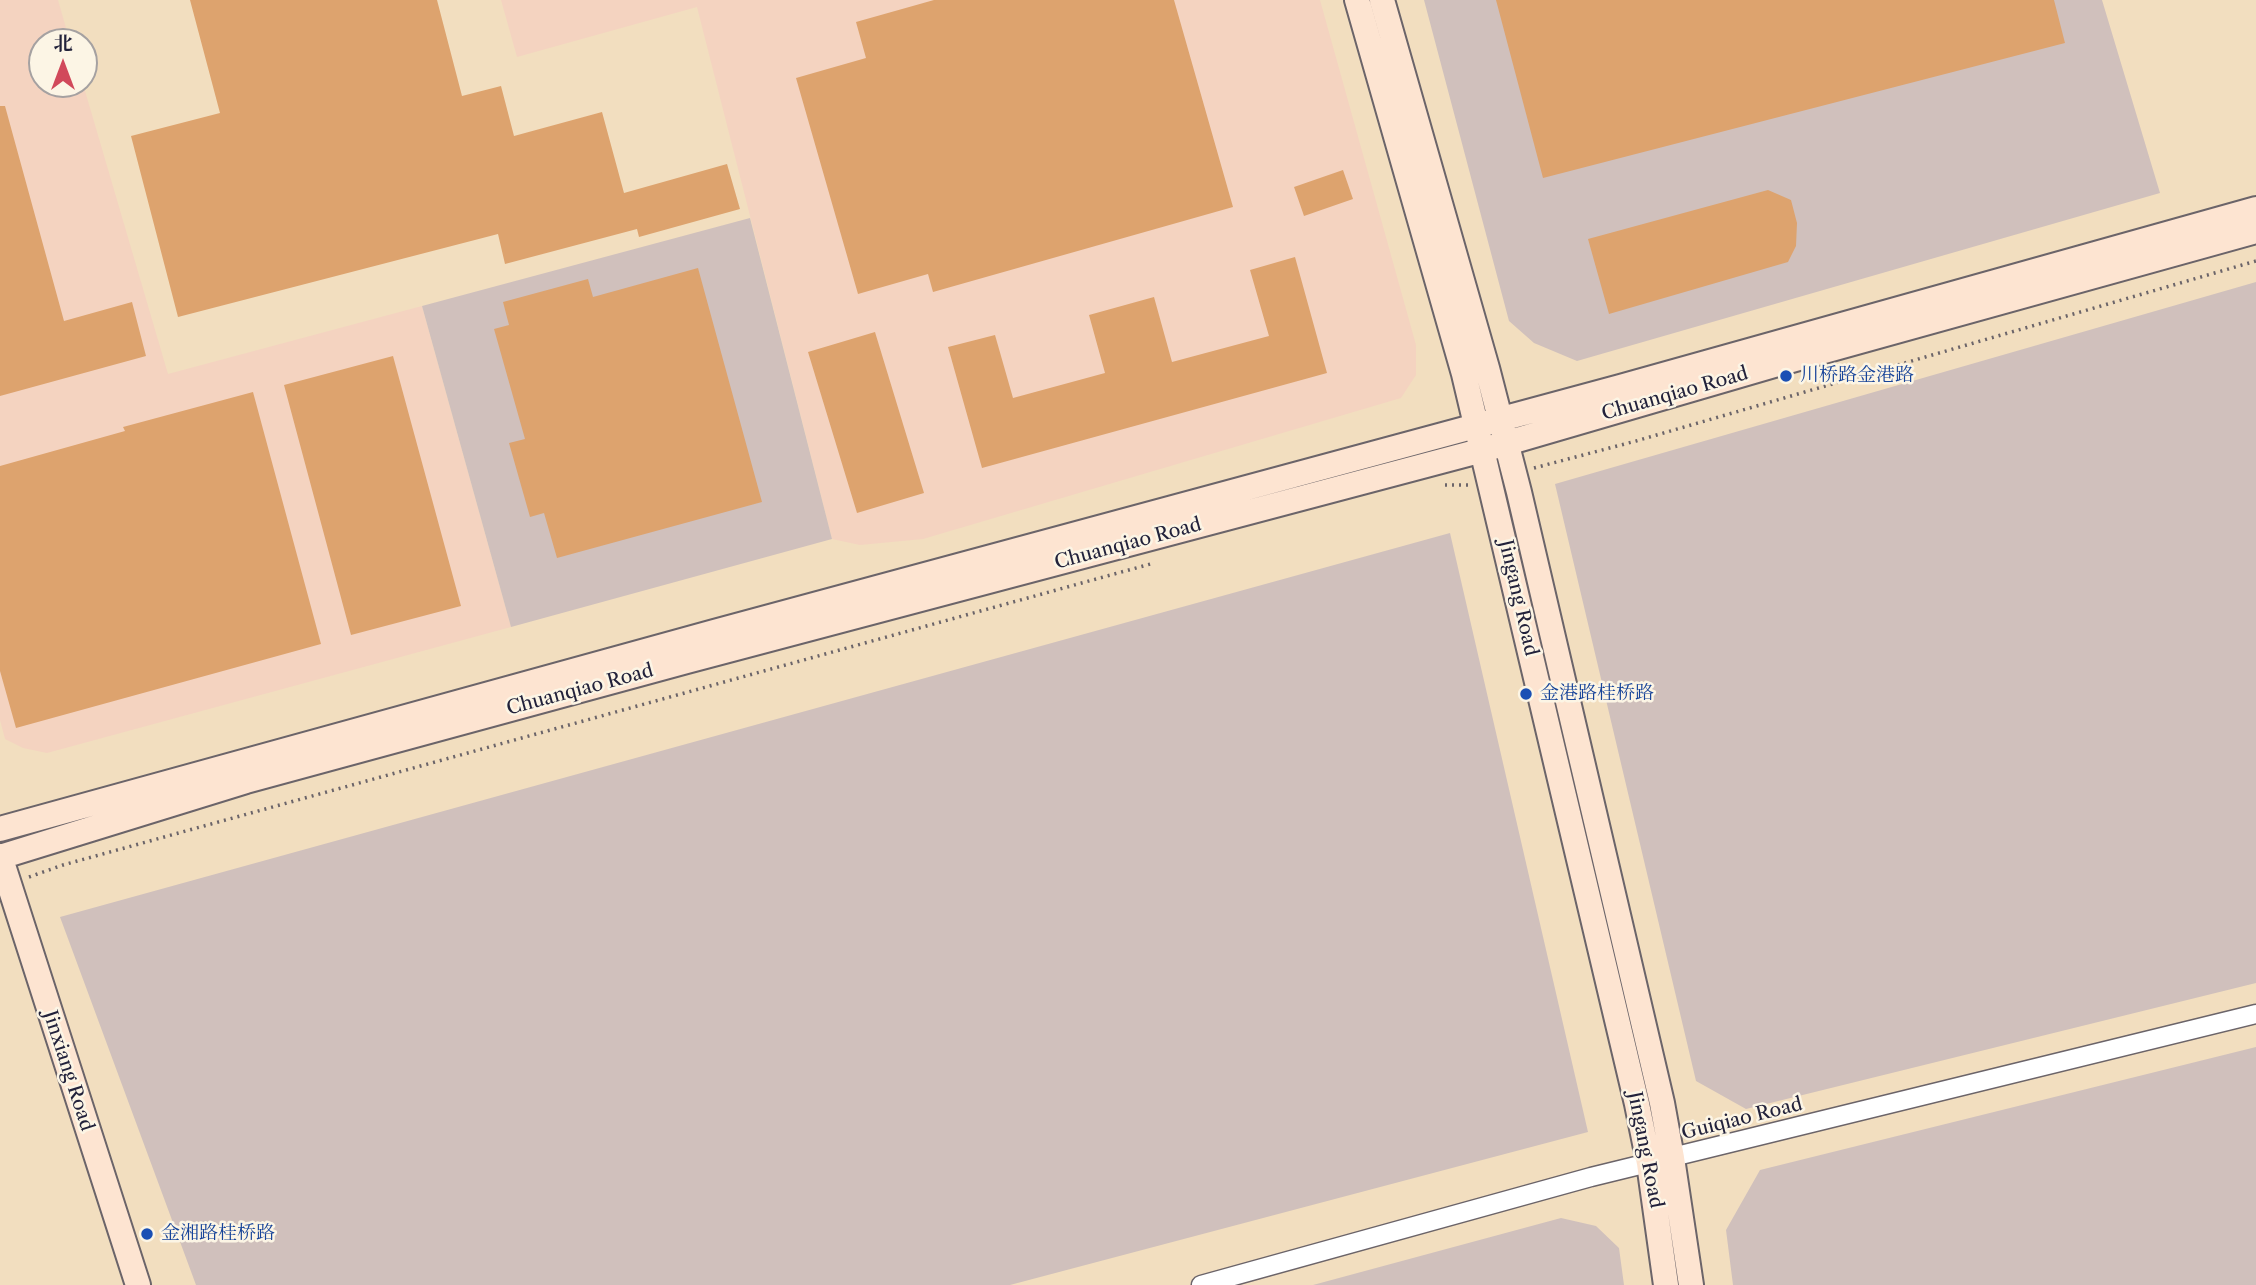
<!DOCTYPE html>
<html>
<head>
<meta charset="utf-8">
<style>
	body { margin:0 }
	#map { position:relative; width:2256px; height:1285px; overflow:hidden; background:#f2debf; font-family:"Libre Caslon Text","Noto Serif SC",serif }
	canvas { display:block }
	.north { position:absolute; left:28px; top:28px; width:70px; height:70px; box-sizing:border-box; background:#fcf5e5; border:2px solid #a5a1a1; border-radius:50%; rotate:0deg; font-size:19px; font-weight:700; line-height:28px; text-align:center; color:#22223b }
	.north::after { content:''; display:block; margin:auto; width:24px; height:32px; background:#d1495b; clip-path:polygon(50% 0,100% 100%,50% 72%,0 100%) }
</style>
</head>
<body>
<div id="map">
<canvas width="2256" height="1285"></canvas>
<div class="north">北</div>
</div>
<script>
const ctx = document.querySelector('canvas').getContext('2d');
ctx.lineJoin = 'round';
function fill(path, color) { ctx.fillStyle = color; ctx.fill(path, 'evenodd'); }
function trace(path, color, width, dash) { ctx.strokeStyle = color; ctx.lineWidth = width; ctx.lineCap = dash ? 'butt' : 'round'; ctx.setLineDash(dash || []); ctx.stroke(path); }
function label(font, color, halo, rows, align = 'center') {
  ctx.font = font + ' "Libre Caslon Text","Noto Serif SC",serif'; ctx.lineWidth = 5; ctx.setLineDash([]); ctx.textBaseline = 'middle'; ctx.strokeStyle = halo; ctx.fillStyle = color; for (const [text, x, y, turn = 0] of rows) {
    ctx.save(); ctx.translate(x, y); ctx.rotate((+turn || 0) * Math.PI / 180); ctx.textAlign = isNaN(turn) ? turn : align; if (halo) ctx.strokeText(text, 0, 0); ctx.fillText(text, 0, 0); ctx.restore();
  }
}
const built = new Path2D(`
	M0,0H58L70,42H42V84H83L168,374L422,306L511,627L47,753L23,748L5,739L0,720Z
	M501,0H1320L1416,345V375L1401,398L923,539L860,545L832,539L697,7L517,57Z`);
const industrial = new Path2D(`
	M1424,0H2102L2160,193L1577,361L1534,343L1509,321Z
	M750,218L832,539L511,627L422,306Z
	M2256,282V983L1746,1109L1696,1081L1555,484Z
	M1450,533L1588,1132L1010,1285H196L60,917Z
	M2256,1047V1285H1733L1726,1230L1760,1170Z
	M1561,1218L1596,1226L1619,1248L1624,1285H1313Z`);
const building = new Path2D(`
	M190,0H437L462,96L501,86L514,136L602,112L624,193L727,164L740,209L639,237L637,229L505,264L498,234L178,317L131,136L220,113Z
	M934,0H1174L1233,207L933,292L928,274L858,294L796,78L866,58L856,22Z
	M1496,0H2054L2065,43L1543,178Z
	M0,106H5L64,321L132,302L146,356L0,396Z
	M1343,170L1353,199L1304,216L1294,187Z
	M1768,190L1791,200L1797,223L1796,246L1788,262L1609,314L1588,239Z
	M1295,257L1327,373L982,468L948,347L995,335L1013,398L1105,373L1089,315L1154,297L1172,362L1269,336L1250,270Z
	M698,268L762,502L557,558L544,513L530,517L509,443L525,439L494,329L509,325L503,302L588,279L593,297Z
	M875,332L924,493L857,513L808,352Z
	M393,356L461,606L351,635L284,385Z
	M253,392L321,644L16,728L0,671V466L125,431L123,427Z`);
const path = new Path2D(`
	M1534,468L1636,441L2256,261
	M1445,485H1469
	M29,877L63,865L1154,563`);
const street = new Path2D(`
	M1201,1285L1591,1177L2256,1014`);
const secondary = new Path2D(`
	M1357,0L1464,374L1637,1104L1649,1163L1666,1285
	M1382,0L1487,368L1519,492L1662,1103L1672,1158L1691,1285
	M0,829L714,632L1620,387L2256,209
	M0,856L138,1285
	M0,857L246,781L687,661L1483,450L1781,363L2256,231`);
const markers = [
	[1786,376,7,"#1a4fb4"],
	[1526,694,7,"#1a4fb4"],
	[147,1234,7,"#1a4fb4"]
];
const transitNames = [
	["川桥路金港路",1800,376],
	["金港路桂桥路",1540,694],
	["金湘路桂桥路",161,1234]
];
const streetNames = [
	["Chuanqiao Road",1675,394,-16],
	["Chuanqiao Road",1128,544,-15],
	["Jingang Road",1518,598,77],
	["Chuanqiao Road",580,690,-15],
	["Jinxiang Road",68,1071,72],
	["Guiqiao Road",1742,1119,-14],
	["Jingang Road",1645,1150,79]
];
fill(built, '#f4d3c0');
fill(industrial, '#d0c0bc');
fill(building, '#dda36e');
trace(street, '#6b6469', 21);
trace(secondary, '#6b6469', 28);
trace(path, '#6b6469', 3.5, [2, 5]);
trace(street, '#fff', 18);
trace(secondary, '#fde4d1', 24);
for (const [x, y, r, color] of markers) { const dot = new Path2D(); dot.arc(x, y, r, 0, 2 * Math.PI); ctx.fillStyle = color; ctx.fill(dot); trace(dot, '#fcf5e5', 2.5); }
label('19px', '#164399', '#fcf5e5', transitNames, 'left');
label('19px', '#22223b', '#fcf5e5', streetNames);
</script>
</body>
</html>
